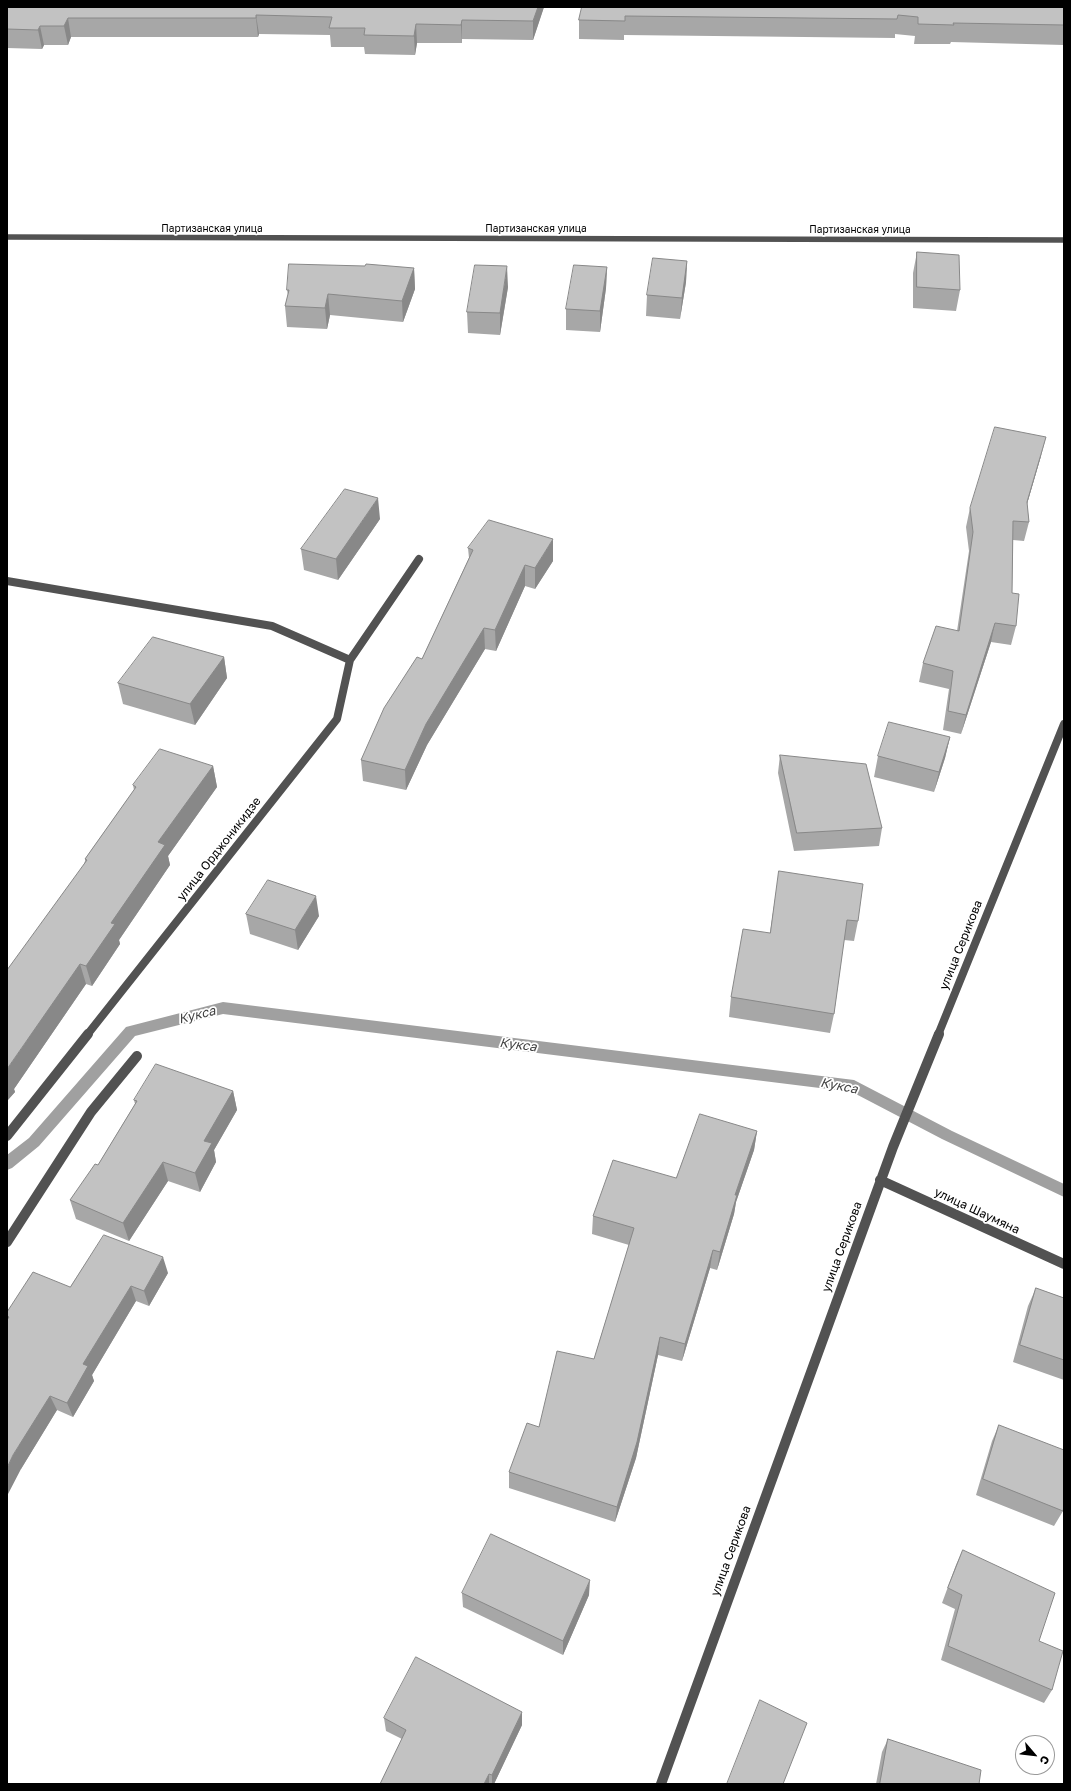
<!DOCTYPE html>
<html>
<head>
<meta charset="utf-8">
<style>
	body { margin:0 }
	#map { position:relative; width:1071px; height:1791px; overflow:hidden; background:#fff; font-family:"Golos Text",sans-serif }
	canvas { display:block }
	.frame { position:absolute; inset:0; border:8px solid #000; pointer-events:none }
	.north { position:absolute; left:1015px; top:1735px; width:40px; height:40px; box-sizing:border-box; background:#fff; border:1px solid #999; border-radius:50%; rotate:118deg; font-size:11px; font-weight:700; line-height:16px; text-align:center; color:#000 }
	.north::after { content:''; display:block; margin:auto; width:14px; height:18px; background:#000; clip-path:polygon(50% 0,100% 100%,50% 72%,0 100%) }
</style>
</head>
<body>
<div id="map">
<canvas width="1071" height="1791"></canvas>
<div class="frame"></div>
<div class="north">С</div>
</div>
<script>
const ctx = document.querySelector('canvas').getContext('2d');
ctx.lineJoin = 'round';
function fill(path, color) { ctx.fillStyle = color; ctx.fill(path, 'evenodd'); }
function trace(path, color, width, dash) { ctx.strokeStyle = color; ctx.lineWidth = width; ctx.lineCap = dash ? 'butt' : 'round'; ctx.setLineDash(dash || []); ctx.stroke(path); }
function label(font, color, halo, rows, align = 'center') {
  ctx.font = font + ' "Golos Text",sans-serif'; ctx.lineWidth = 3.5; ctx.setLineDash([]); ctx.textBaseline = 'middle'; ctx.strokeStyle = halo; ctx.fillStyle = color; for (const [text, x, y, turn = 0] of rows) {
    ctx.save(); ctx.translate(x, y); ctx.rotate((+turn || 0) * Math.PI / 180); ctx.textAlign = isNaN(turn) ? turn : align; if (halo) ctx.strokeText(text, 0, 0); ctx.fillText(text, 0, 0); ctx.restore();
  }
}
const stream = new Path2D(`
	M223,1002L854,1080L952,1131L1064,1184V1197L942,1139L852,1092L223,1014L135,1036L39,1146L12,1168L7,1170V1155L29,1138L126,1027Z`);
const streetFar2 = new Path2D(`
	M7,237L1064,240`);
const streetFar1 = new Path2D(`
	M7,581L272,626L350,660
	M87,1035L337,719L350,660L419,559
	M938,1035L1064,724`);
const street = new Path2D(`
	M7,1136L88,1034
	M880,1180L1064,1264
	M7,1242L91,1112L137,1056
	M661,1784L893,1147L939,1034`);
const wall = new Path2D(`
	M7,7H544L533,40L462,39V43H417L415,55L365,54L364,47H331L330,35L259,34L258,37H71L68,45H44L42,49L7,48Z
	M582,7H1064V45L951,42L950,44H914L915,36L895,34V38L624,35V40L579,39V20Z
	M917,252L960,290L956,311L913,308V273Z
	M687,261L686,282L680,319L646,316L647,295Z
	M607,267L606,288L600,332L566,330V309Z
	M414,268L415,289L403,322L330,315L327,329L287,327L285,306L288,295L287,290Z
	M508,287L500,335L468,333L467,312Z
	M1041,456L1027,504L1029,522L1024,541L1013,540L1012,593L1016,626L1011,645L991,642L961,734L943,730L949,689L919,682L923,663L957,631L969,551L966,527L970,508Z
	M380,519L338,580L304,570L301,549Z
	M468,548L553,561L535,589L525,586L496,651L485,649L427,745L406,790L363,781L361,760L422,659L469,558Z
	M224,657L227,678L195,725L123,704L118,683Z
	M950,737L945,758L934,792L874,777L878,756Z
	M780,755L882,828L879,846L794,851L778,773Z
	M213,766L217,787L168,856L170,865L119,940L120,944L92,986L86,984L14,1089L15,1092L7,1101L85,861V859L134,790L133,785Z
	M779,871L858,921L854,941L844,940L834,1014L830,1033L729,1017L731,997L770,933Z
	M246,914L319,916L298,950L250,934Z
	M233,1091L237,1110L214,1150L216,1162L200,1192L168,1181L129,1241L76,1219L70,1200L98,1165L135,1104L134,1100Z
	M757,1131L754,1150L736,1202L734,1214L717,1270L710,1268L682,1361L658,1355L636,1458L615,1522L509,1488V1472L539,1427L594,1359L629,1245L592,1234L593,1216L676,1178Z
	M168,1273L149,1306L136,1301L92,1375L94,1381L73,1417L57,1410L21,1469L7,1319V1312L70,1287Z
	M1036,1288L1064,1298V1380L1013,1362L1028,1306Z
	M999,1425L1063,1511L1054,1526L976,1495L992,1441Z
	M963,1550L1039,1641L1052,1690L1044,1703L941,1660L955,1609L942,1603L956,1565Z
	M462,1593L589,1595L563,1655L463,1607Z
	M384,1718L522,1725L494,1784H380L402,1739L386,1731Z
	M888,1739L979,1784H876L882,1752Z`);
const shadedWall = new Path2D(`
	M538,7H544L533,40V21Z
	M256,15L259,34L258,37L256,18Z
	M68,18L71,37L68,45L64,26Z
	M462,20V43L461,25Z
	M416,24L417,43L415,55L414,36Z
	M40,26L44,45L42,49L38,30Z
	M687,261L686,282L680,319L682,298Z
	M507,266L508,287L500,335V313Z
	M607,267L606,288L600,332V311Z
	M414,268L415,289L403,322L402,301Z
	M328,294L330,315L327,329L325,308Z
	M1046,437L1041,456L1022,521L1027,502Z
	M378,498L380,519L338,580L336,559Z
	M553,539V561L535,589V568Z
	M525,565V586L496,651L495,630Z
	M995,623L991,642L961,734L966,715Z
	M484,628L485,649L427,745L406,790L405,770L426,724Z
	M224,657L227,678L195,725L190,704Z
	M950,737L945,758L934,792L939,772Z
	M213,766L217,787L168,856L170,865L119,940L120,944L92,986L86,966L158,842Z
	M316,896L319,916L298,950L295,930Z
	M80,964L86,984L14,1089L15,1092L7,1101V1069Z
	M233,1091L237,1110L214,1150L216,1162L200,1192L195,1173L204,1141Z
	M757,1131L754,1150L736,1202L734,1214L717,1270L720,1252L735,1195Z
	M163,1162L168,1181L129,1241L123,1223Z
	M713,1250L710,1268L682,1361L685,1344Z
	M163,1257L168,1273L149,1306L144,1291Z
	M131,1286L136,1301L92,1375L94,1381L73,1417L67,1403L83,1364Z
	M660,1337L658,1355L636,1458L615,1522L617,1507Z
	M50,1396L57,1410L21,1469L7,1496V1468L13,1455Z
	M590,1580L589,1595L563,1655V1641Z
	M522,1712V1725L494,1784H492V1775Z
	M489,1774V1784H484Z`);
const building = new Path2D(`
	M7,7H538L533,21L462,20L461,25L416,24L414,36L364,35L365,28H329L332,17L256,15V18H68L64,26H40L38,30L7,29Z
	M582,7H1064V25L953,23L954,25L918,24V17L898,15L897,19L625,16V21L579,20Z
	M917,252L959,255L960,290L917,287Z
	M653,258L687,261L682,298L647,295Z
	M289,264L365,266L366,264L414,268L402,301L328,294L325,308L285,306L289,290H287Z
	M475,265L507,266L500,313L467,312Z
	M574,265L607,267L600,311L566,309Z
	M995,427L1046,437L1027,502L1029,522L1013,521L1012,593L1019,594L1016,626L995,623L966,715L948,711L953,671L923,663L936,626L959,631L973,532L970,508Z
	M345,489L378,498L336,559L301,549Z
	M489,520L553,539L535,568L525,565L495,630L484,628L426,724L405,770L361,760L384,708L417,657L422,659L473,550L468,548Z
	M153,637L224,657L190,704L118,683Z
	M889,722L950,737L939,772L878,756Z
	M160,749L213,766L158,842L165,845L111,923L115,924L86,966L80,964L7,1069V970L87,860L85,859L136,787L133,785Z
	M780,755L866,764L882,828L797,833Z
	M779,871L863,884L858,921L847,920L834,1014L731,997L743,929L770,933Z
	M268,880L316,896L295,930L246,914Z
	M156,1064L233,1091L204,1141L212,1143L195,1173L163,1162L123,1223L70,1200L95,1164L98,1165L137,1101L134,1100Z
	M700,1114L757,1131L735,1195H737L720,1252L713,1250L685,1344L660,1337L637,1442L617,1507L509,1472L527,1423L539,1427L557,1351L594,1359L634,1228L593,1216L613,1160L676,1178Z
	M104,1235L163,1257L144,1291L131,1286L83,1364L88,1366L67,1403L50,1396L13,1455L7,1468V1320L9,1317L7,1316V1312L33,1272L70,1287Z
	M1036,1288L1064,1298V1360L1020,1345Z
	M999,1425L1064,1450V1507L1063,1511L983,1479Z
	M491,1534L590,1580L563,1641L462,1593Z
	M963,1550L1055,1593L1039,1641L1063,1651L1052,1690L948,1646L962,1595L948,1588Z
	M416,1657L522,1712L492,1775L489,1774L484,1784H380L406,1730L384,1718Z
	M760,1700L807,1723L783,1784H727Z
	M888,1739L981,1770L979,1784H880Z`);
const farStreetnames = [
	["Партизанская улица",212,229],
	["Партизанская улица",536,229],
	["Партизанская улица",860,230]
];
const streetNames = [
	["улица Орджоникидзе",219,849,-52],
	["улица Серикова",961,945,-68],
	["улица Шаумяна",977,1211,25],
	["улица Серикова",842,1247,-70],
	["улица Серикова",731,1551,-70]
];
const waterNames = [
	["Кукса",197,1015,-14],
	["Кукса",518,1045,7],
	["Кукса",839,1086,11]
];
fill(stream, '#a0a0a0');
trace(streetFar2, '#525252', 5.5);
trace(streetFar1, '#525252', 8);
trace(street, '#525252', 10);
fill(wall, '#a7a7a7');
fill(shadedWall, '#888');
fill(building, '#c2c2c2');
trace(building, '#888', 1);
label('10px', '#000', '#fff', farStreetnames);
label('12px', '#000', '#fff', streetNames);
label('italic 13px', '#414141', '#fff', waterNames);
</script>
</body>
</html>
